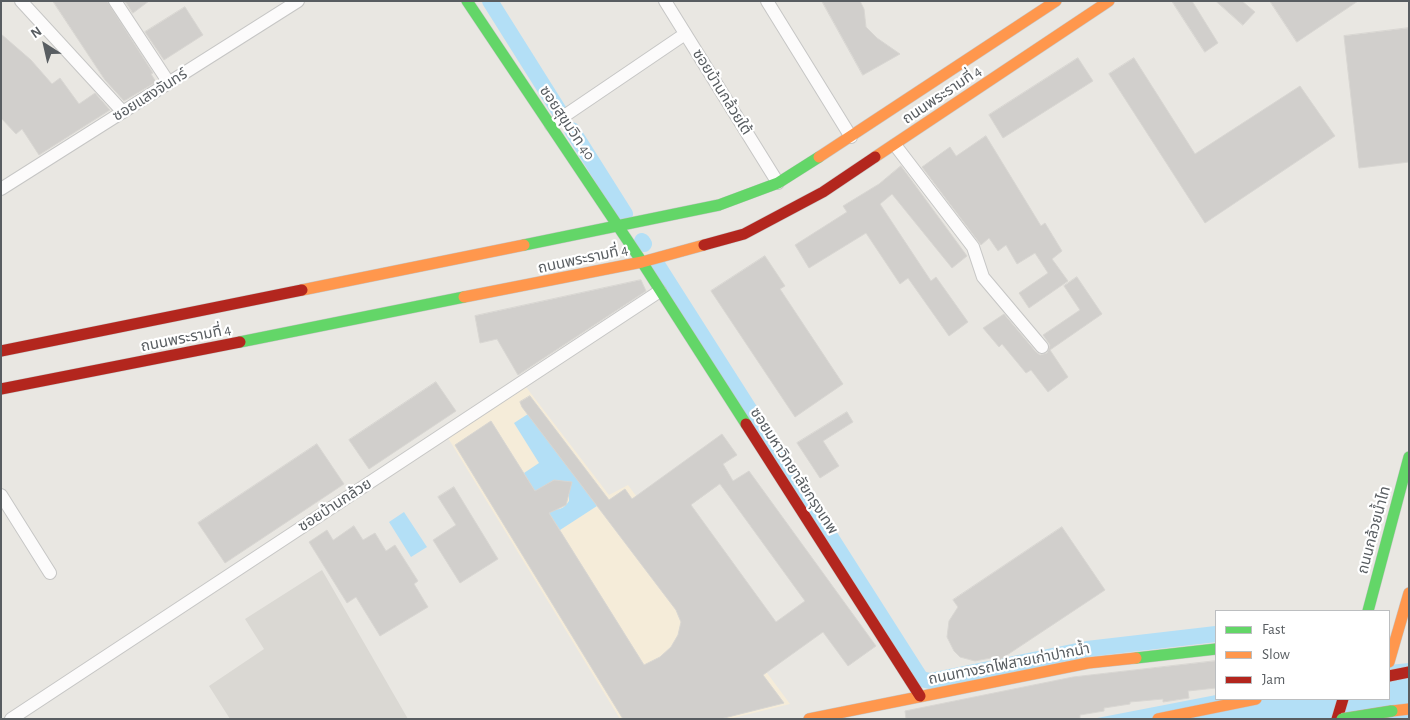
<!DOCTYPE html>
<html>
<head>
<meta charset="utf-8">
<style>
	body { margin:0 }
	#map { position:relative; width:1410px; height:720px; overflow:hidden; background:#e9e7e2; font-family:"Alegreya Sans",sans-serif }
	canvas { display:block }
	.frame { position:absolute; inset:0; border:2px solid #585d61; pointer-events:none }
	.legend { position:absolute; left:1215px; top:610px; width:175px; height:90px; box-sizing:border-box; background:#fff; border:1px solid #bcbec0; margin:0; padding:6px 9px; list-style:none; font-size:15px; color:#585d61 }
	.legend li { display:flex; align-items:center; gap:10px; height:25px }
	.legend b { width:25px; border:1px solid #bcbec0 }
	.north { position:absolute; left:20px; top:20px; width:50px; height:50px; -webkit-text-stroke:4px #fff; paint-order:stroke; rotate:325deg; font-size:14px; font-weight:700; line-height:20px; text-align:center; color:#585d61 }
	.north::after { content:''; display:block; margin:auto; width:18px; height:22px; background:#585d61; clip-path:polygon(50% 0,100% 100%,50% 72%,0 100%) }
</style>
</head>
<body>
<div id="map">
<canvas width="1410" height="720"></canvas>
<div class="frame"></div>
<ul class="legend">
<li><b style="height:6px;background:#63d668"></b>Fast</li>
<li><b style="height:6px;background:#ff974d"></b>Slow</li>
<li><b style="height:6px;background:#b3261e"></b>Jam</li>
</ul>
<div class="north">N</div>
</div>
<script>
const ctx = document.querySelector('canvas').getContext('2d');
ctx.lineJoin = 'round';
function fill(path, color) { ctx.fillStyle = color; ctx.fill(path, 'evenodd'); }
function trace(path, color, width, dash) { ctx.strokeStyle = color; ctx.lineWidth = width; ctx.lineCap = dash ? 'butt' : 'round'; ctx.setLineDash(dash || []); ctx.stroke(path); }
function label(font, color, halo, rows, align = 'center') {
  ctx.font = font + ' "Alegreya Sans","Noto Sans Thai",sans-serif'; ctx.lineWidth = 4.5; ctx.setLineDash([]); ctx.textBaseline = 'middle'; ctx.strokeStyle = halo; ctx.fillStyle = color; for (const [text, x, y, turn = 0] of rows) {
    ctx.save(); ctx.translate(x, y); ctx.rotate((+turn || 0) * Math.PI / 180); ctx.textAlign = isNaN(turn) ? turn : align; if (halo) ctx.strokeText(text, 0, 0); ctx.fillText(text, 0, 0); ctx.restore();
  }
}
const commercial = new Path2D(`
	M526,387L609,495L628,485L790,704L729,719H620L448,438Z`);
const industrial = new Path2D(`
	M322,570L408,719H230L209,686L264,649L245,619Z`);
const water = new Path2D(`
	M528,414L597,506L560,530L544,505C554,511 562,512 569,501V490L554,480L542,488L541,501L524,473L539,463L514,423Z
	M404,512L427,547L411,557L389,522Z
	M1409,663V719H1092L1216,695V699H1389V665Z`);
const canal = new Path2D(`
	M490,1L561,114
	M572,130L625,214
	M642,241L644,244
	M658,266L921,679L930,681L1087,649L1216,634`);
const building = new Path2D(`
	M53,1H107L153,73L151,74L156,82L124,101L105,80Z
	M125,1H149L133,13Z
	M822,1H860L864,9L866,27L877,38L900,54L863,75Z
	M1172,1H1192L1218,43L1205,52Z
	M1216,1H1242L1255,12L1243,25Z
	M1270,1H1358L1297,42Z
	M185,7L203,35L164,60L145,32Z
	M1409,28V162L1359,168L1344,36Z
	M1,34L31,60L52,84L60,78L79,104L95,93L110,110L39,155L22,129L16,134L1,118Z
	M1078,58L1093,81L1003,138L989,115Z
	M1134,58L1195,154L1300,86L1335,136L1205,223L1109,74Z
	M986,136L1041,226L1045,223L1062,251L1052,259L1068,281L1029,308L1019,293L1048,273L1035,253L1017,264L1006,245L998,251L989,238L981,245L922,167L950,147L956,156Z
	M901,166L967,256L952,268L892,194L880,204L931,281L936,277L968,322L949,336L908,278L900,284L866,233L809,268L795,245L847,212L843,206L879,184Z
	M765,256L785,286L780,289L843,384L795,417L711,291Z
	M1077,277L1102,314L1050,350L1068,377L1048,392L1031,370L1026,373L1002,344L999,347L983,328L1004,314L1036,352L1040,355L1047,353L1050,345L1043,335L1080,310L1064,286Z
	M641,280L646,291L518,375L497,339L480,343L475,316Z
	M436,382L456,411L369,469L349,440Z
	M530,396L609,500L625,489L632,499L722,434L737,455L723,464L733,481L749,471L876,646L848,666L823,632L763,675L784,703L720,719H623L455,445L491,421L535,491L554,480L572,482L566,505L549,513L644,665L660,657L671,647L678,635L681,622L676,610L522,407L520,402ZM720,484L805,601L776,622L691,505Z
	M847,412L853,422L823,441L839,466L820,478L797,443Z
	M317,444L344,484L225,563L198,523Z
	M454,487L498,559L460,583L433,540L456,525L438,497Z
	M354,526L363,540L375,533L386,551L395,545L418,581L414,584L428,607L380,636L356,597L347,603L309,542L327,530L333,540Z
	M1062,527L1105,590L995,663L991,658L975,661L960,657L954,651L947,637L949,621L958,607L953,600Z
	M1216,661V688L1188,691L1189,698L1163,702V699L1130,702V704L1104,708V711L1080,715V719H906L905,711L1073,677Z`);
const street = new Path2D(`
	M21,1L123,112
	M115,1L169,83
	M665,1L778,183
	M767,1L851,137
	M551,125L685,34
	M895,145L973,247L983,277L1042,347
	M1,189L298,1
	M1,495L50,573
	M11,719L660,291`);
const fast = new Path2D(`
	M467,1L642,262L746,424
	M524,245L719,205L778,183L819,157
	M240,342L464,297
	M1368,611L1409,457
	M1136,658L1216,649`);
const slow = new Path2D(`
	M819,157L1056,1
	M875,157L1109,1
	M302,290L524,245
	M464,297L642,262L704,245
	M1389,662L1409,593
	M1392,711L1409,709
	M809,719L1088,663L1136,658
	M1158,719L1256,699`);
const jam = new Path2D(`
	M704,245L744,234L823,192L875,157
	M1,351L302,290
	M1,389L240,342
	M746,424L920,696
	M1389,676L1409,672
	M1337,719L1343,699`);
const fastBridge = new Path2D(`
	M1342,719L1392,711`);
const streetNames = [
	["ซอยบ้านกล้วยใต้",722,92,58],
	["ซอยแสงจันทร์",150,95,-32],
	["ถนนพระรามที่ 4",942,95,-34],
	["ซอยสุขุมวิท 40",567,123,56],
	["ถนนพระรามที่ 4",583,259,-12],
	["ถนนพระรามที่ 4",186,338,-11],
	["ซอยมหาวิทยาลัยกรุงเทพ",794,471,57],
	["ซอยบ้านกล้วย",335,505,-33],
	["ถนนกล้วยน้ำไท",1374,530,-75],
	["ถนนทางรถไฟสายเก่าปากน้ำ",1009,664,-11]
];
fill(commercial, '#f5ecd9');
fill(industrial, '#dad8d3');
fill(water, '#b3dff6');
trace(canal, '#b3dff6', 16);
fill(building, '#d1cfcc');
trace(building, '#d8d6d2', 1);
trace(street, '#c6c6c5', 14);
trace(fast, '#c6c6c6', 12);
trace(slow, '#c6c6c6', 12);
trace(jam, '#c6c6c6', 12);
trace(street, '#fcfbfb', 12);
trace(fast, '#63d668', 11);
trace(slow, '#ff974d', 11);
trace(jam, '#b3261e', 11);
trace(fastBridge, '#c0ae90', 12, []);
trace(fastBridge, '#63d668', 11);
label('15px', '#585d61', '#fff', streetNames);
</script>
</body>
</html>
